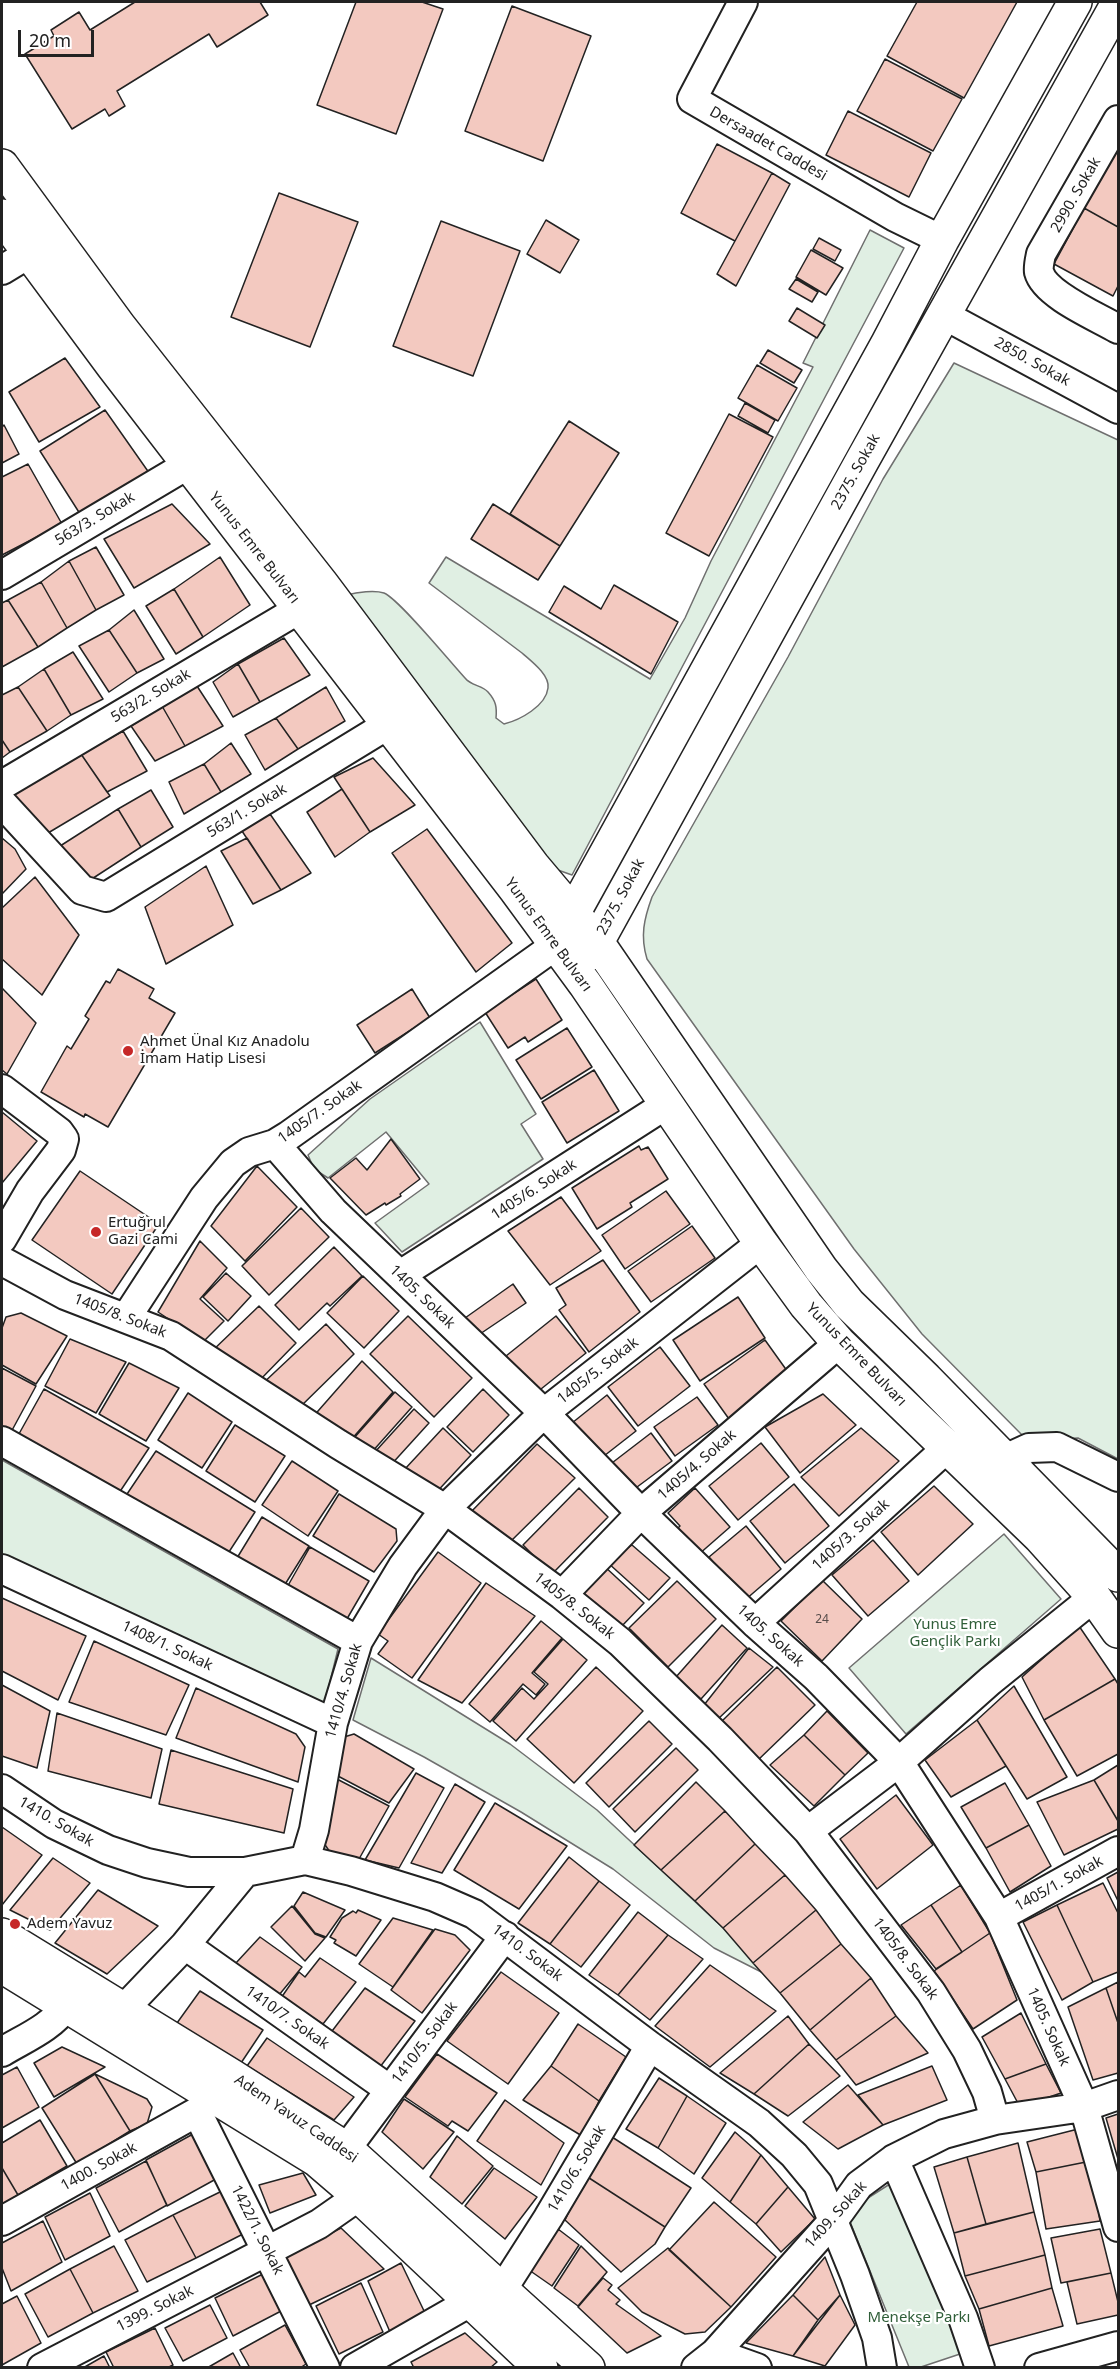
<!DOCTYPE html>
<html>
<head>
<meta charset="utf-8">
<style>
	body { margin:0 }
	#map { position:relative; width:1120px; height:2369px; overflow:hidden; background:#fff; font-family:"Noto Sans",sans-serif }
	canvas { display:block }
	.frame { position:absolute; inset:0; border:3px solid #222; pointer-events:none }
	.scale { position:absolute; left:18px; top:30px; width:76px; height:27px; box-sizing:border-box; border:3px solid #222; border-top:0; padding-left:8px; font-size:18px; line-height:21px; white-space:nowrap; color:#222; -webkit-text-stroke:4px #fff; paint-order:stroke }
</style>
</head>
<body>
<div id="map">
<canvas width="1120" height="2369"></canvas>
<div class="frame"></div>
<div class="scale">20 m</div>
</div>
<script>
const ctx = document.querySelector('canvas').getContext('2d');
ctx.lineJoin = 'round';
function fill(path, color) { ctx.fillStyle = color; ctx.fill(path, 'evenodd'); }
function trace(path, color, width, dash) { ctx.strokeStyle = color; ctx.lineWidth = width; ctx.lineCap = dash ? 'butt' : 'round'; ctx.setLineDash(dash || []); ctx.stroke(path); }
function label(font, color, halo, rows, align = 'center') {
  ctx.font = font + ' "Noto Sans",sans-serif'; ctx.lineWidth = 4.5; ctx.setLineDash([]); ctx.textBaseline = 'middle'; ctx.strokeStyle = halo; ctx.fillStyle = color; for (const [text, x, y, turn = 0] of rows) {
    ctx.save(); ctx.translate(x, y); ctx.rotate((+turn || 0) * Math.PI / 180); ctx.textAlign = isNaN(turn) ? turn : align; if (halo) ctx.strokeText(text, 0, 0); ctx.fillText(text, 0, 0); ctx.restore();
  }
}
const green = new Path2D(`
	M870,230L904,248L572,875L555,869L347,595C357,592 375,590 384,593C399,599 451,663 465,678C471,686 482,685 488,692C496,701 497,707 496,718L504,724C520,720 546,706 548,688C550,675 531,661 522,653L429,583L446,557L650,679L685,618L711,561L813,367L803,363Z
	M954,363L1118,440V1459L1078,1438L1028,1441L922,1334L854,1249L647,959C640,936 644,919 652,897L788,657L883,479Z
	M480,1022L536,1114L521,1124L543,1159L402,1252L375,1223L429,1184L386,1132L328,1178L314,1169L308,1155L370,1099Z
	M2,1460L338,1649L324,1706L2,1556Z
	M1004,1534L1061,1599L906,1734L849,1668Z
	M371,1658L510,1744L597,1810L781,1982L714,1948L613,1869L521,1812L424,1757L353,1720Z
	M893,2182L963,2353L921,2367H909L846,2212Z`);
const building = new Path2D(`
	M135,2H260L268,15L217,47L209,34L117,91L125,106L109,116L105,109L72,129L25,54L54,36L51,30L79,12L90,30Z
	M356,2H422L443,9L396,134L317,105Z
	M917,2H1017L964,98L887,56Z
	M512,6L591,36L543,161L465,131Z
	M885,59L962,99L933,151L857,111Z
	M848,111L931,153L909,197L826,155Z
	M717,144L772,173L735,241L681,213Z
	M1116,151L1118,153V227L1084,208Z
	M772,173L790,184L736,286L717,274Z
	M279,193L358,222L310,347L231,317Z
	M1084,208L1118,227V286L1113,296L1054,264Z
	M546,220L579,240L560,273L527,254Z
	M441,221L520,251L473,376L393,346Z
	M819,238L841,250L835,261L813,249Z
	M811,250L843,268L826,295L796,277Z
	M796,279L818,292L812,302L789,289Z
	M797,308L825,325L817,338L789,321Z
	M768,350L802,370L794,383L760,363Z
	M65,358L100,407L39,442L9,392Z
	M757,365L797,388L778,421L738,398Z
	M745,403L775,420L768,433L738,416Z
	M105,410L152,477L82,517L40,451Z
	M729,414L773,437L709,556L666,533Z
	M569,421L619,453L560,546L510,514Z
	M4,425L19,454L2,463V427Z
	M28,464L62,524L2,555V477Z
	M172,504L210,544L134,588L104,539Z
	M493,504L560,546L538,580L471,539Z
	M96,547L124,595L96,610L69,561Z
	M220,557L250,605L203,637L174,589Z
	M69,561L96,610L67,628L41,582Z
	M41,582L67,628L38,647L8,600Z
	M614,585L678,622L651,674L549,612L564,586L601,609Z
	M174,589L203,637L176,654L146,606Z
	M8,600L38,647L2,667V603Z
	M134,610L164,659L137,673L109,630Z
	M109,630L137,673L109,692L79,646Z
	M284,638L310,675L260,702L238,664Z
	M73,652L103,699L71,715L44,669Z
	M238,664L260,702L233,717L213,682Z
	M44,669L71,715L47,731L18,687Z
	M197,686L223,726L185,746L162,706Z
	M18,687L47,731L10,752L2,740V695Z
	M326,687L345,721L298,749L276,718Z
	M162,706L185,746L155,761L131,726Z
	M276,718L298,749L265,770L245,735Z
	M123,731L147,771L107,792L81,754Z
	M2,740L10,752L2,758Z
	M231,743L251,774L221,792L204,764Z
	M81,754L110,796L48,833L7,798Z
	M373,758L415,805L370,832L334,777Z
	M204,764L221,792L184,814L169,782Z
	M342,789L370,832L335,857L307,812Z
	M151,790L173,827L141,847L118,809Z
	M118,809L141,847L81,886L57,848Z
	M270,814L311,873L281,890L240,828Z
	M427,829L512,943L476,972L392,853Z
	M2,838L15,849L26,869L2,894Z
	M247,838L281,890L253,904L221,851Z
	M206,866L233,925L166,964L145,907Z
	M35,877L79,935L42,995L2,959V908Z
	M118,969L154,989L149,998L175,1013L108,1127L85,1114L84,1117L41,1092L67,1046L71,1049L89,1019L85,1016L106,981L110,983Z
	M536,979L562,1020L528,1042L525,1037L508,1048L485,1012Z
	M2,988L36,1023L7,1074L2,1070Z
	M412,989L430,1018L375,1053L357,1025Z
	M567,1028L592,1067L541,1099L516,1060Z
	M594,1070L619,1111L567,1143L542,1102Z
	M2,1112L37,1141L2,1183Z
	M391,1139L420,1179L400,1194L401,1196L386,1205L385,1203L366,1215L330,1178L356,1158L367,1170Z
	M639,1146L641,1150L648,1147L668,1179L630,1203L632,1207L597,1229L572,1188Z
	M257,1166L297,1207L245,1261L211,1226Z
	M80,1171L159,1224L112,1294L32,1240Z
	M666,1191L690,1224L625,1269L602,1235Z
	M561,1197L601,1251L550,1285L508,1231Z
	M301,1208L329,1237L269,1295L242,1266Z
	M692,1226L715,1258L651,1302L628,1271Z
	M200,1241L227,1268L200,1299L224,1321L203,1342L158,1312Z
	M334,1247L362,1276L330,1306L327,1303L299,1330L275,1305Z
	M603,1260L640,1312L589,1352L559,1310L566,1305L556,1288Z
	M226,1273L251,1296L228,1321L203,1297Z
	M363,1276L399,1311L364,1348L327,1313Z
	M513,1284L526,1303L477,1336L465,1318Z
	M738,1297L765,1338L700,1381L673,1340Z
	M259,1306L296,1343L257,1383L210,1353Z
	M21,1313L67,1336L36,1384L2,1365V1328L6,1317Z
	M408,1316L472,1378L434,1417L370,1354Z
	M556,1316L586,1353L531,1397L501,1360Z
	M326,1324L354,1354L296,1411L259,1387Z
	M70,1339L126,1362L96,1413L45,1386Z
	M765,1340L790,1375L729,1419L704,1384Z
	M660,1347L690,1386L638,1426L608,1387Z
	M362,1361L393,1392L350,1441L311,1419Z
	M129,1363L179,1388L146,1441L99,1414Z
	M2,1368L36,1386L10,1434L2,1429Z
	M44,1389L149,1448L117,1496L15,1441Z
	M483,1389L509,1415L473,1452L447,1427Z
	M395,1392L412,1407L371,1453L354,1438Z
	M188,1393L232,1422L202,1468L158,1440Z
	M823,1394L856,1425L800,1473L765,1427Z
	M607,1395L636,1431L595,1463L567,1427Z
	M697,1397L718,1425L675,1456L654,1427Z
	M414,1409L429,1423L389,1467L374,1453Z
	M235,1425L285,1456L255,1502L206,1471Z
	M443,1428L471,1455L432,1497L404,1470Z
	M861,1428L899,1461L839,1516L801,1477Z
	M651,1433L672,1461L629,1493L608,1466Z
	M761,1443L789,1477L738,1520L709,1486Z
	M537,1444L575,1478L511,1541L470,1513Z
	M156,1451L255,1512L225,1558L123,1500Z
	M292,1461L338,1491L308,1536L262,1505Z
	M794,1484L829,1526L785,1563L750,1521Z
	M934,1486L973,1524L918,1575L881,1532Z
	M579,1488L608,1517L552,1574L523,1545Z
	M695,1488L730,1527L698,1555L676,1530L680,1526L668,1513Z
	M339,1494L396,1529L397,1541L374,1572L313,1536Z
	M262,1517L309,1546L284,1586L237,1558Z
	M746,1526L781,1569L745,1600L709,1557Z
	M873,1540L909,1581L868,1616L832,1575Z
	M632,1545L670,1578L649,1600L607,1562Z
	M310,1547L369,1581L344,1624L286,1589Z
	M438,1552L481,1583L412,1678L378,1654L388,1641L378,1634Z
	M603,1565L644,1603L620,1628L582,1594Z
	M822,1580L862,1619L822,1661L781,1621Z
	M677,1581L716,1619L668,1667L629,1628Z
	M486,1583L535,1616L462,1703L418,1680Z
	M2,1598L86,1636L58,1700L2,1671Z
	M541,1621L562,1638L532,1673L545,1684L536,1695L523,1684L490,1722L469,1704Z
	M722,1625L747,1648L701,1699L676,1677Z
	M1079,1626L1115,1679L1044,1720L1022,1677Z
	M563,1639L587,1660L516,1741L493,1721L522,1688L534,1699L548,1684L534,1672Z
	M94,1641L189,1685L166,1735L69,1702Z
	M749,1648L773,1667L718,1719L704,1705Z
	M596,1667L643,1711L574,1783L527,1739Z
	M777,1667L815,1705L757,1761L720,1723Z
	M1115,1679L1118,1684V1754L1077,1776L1044,1720Z
	M2,1685L50,1711L37,1768L2,1756Z
	M1014,1686L1067,1777L1027,1799L977,1720Z
	M196,1688L296,1734L305,1747L298,1782L176,1738Z
	M827,1711L868,1753L845,1775L804,1735Z
	M57,1713L162,1749L151,1798L48,1771Z
	M977,1720L1006,1766L951,1797L925,1760Z
	M649,1721L672,1744L609,1807L586,1783Z
	M354,1734L414,1769L389,1803L336,1775L344,1737Z
	M804,1735L845,1775L814,1806L770,1765Z
	M676,1748L698,1770L635,1832L613,1809Z
	M171,1750L293,1789L284,1833L159,1804Z
	M1118,1765V1821L1094,1780Z
	M416,1773L444,1788L399,1868L365,1860Z
	M333,1777L389,1806L359,1859L330,1852L321,1839Z
	M1094,1780L1118,1821V1829L1064,1855L1037,1802Z
	M696,1782L725,1811L661,1870L634,1845Z
	M1005,1783L1029,1825L986,1848L961,1807Z
	M455,1784L485,1802L442,1873L411,1863Z
	M896,1795L933,1845L877,1889L840,1839Z
	M495,1803L567,1846L519,1909L454,1870Z
	M725,1811L755,1844L695,1901L661,1870Z
	M1029,1825L1051,1866L1010,1892L986,1848Z
	M2,1827L42,1855L2,1905Z
	M755,1844L785,1875L723,1928L695,1901Z
	M569,1857L599,1881L550,1944L518,1923Z
	M53,1858L90,1883L50,1930L10,1910Z
	M1118,1872V1901L1107,1878Z
	M785,1875L816,1910L753,1963L723,1928Z
	M599,1881L630,1905L581,1967L550,1944Z
	M1103,1883L1118,1913V1972L1093,1982L1057,1905Z
	M961,1885L990,1933L962,1952L931,1905Z
	M98,1890L158,1926L107,1974L55,1943Z
	M303,1892L345,1910L326,1937L315,1933L294,1906Z
	M931,1905L962,1952L936,1969L901,1925Z
	M1057,1905L1093,1982L1062,2000L1023,1922Z
	M292,1906L315,1934L325,1938L305,1961L271,1927Z
	M358,1910L381,1920L356,1956L334,1943L336,1940L330,1937L342,1918L353,1911L356,1913Z
	M816,1910L841,1944L780,1993L753,1963Z
	M638,1912L668,1935L618,1995L589,1975Z
	M393,1918L433,1930L393,1987L359,1964Z
	M435,1929L455,1935L470,1950L422,2013L391,1990Z
	M990,1933L1017,2000L973,2029L934,1971Z
	M668,1935L703,1959L650,2020L618,1995Z
	M260,1937L302,1967L279,1995L235,1964Z
	M841,1944L871,1978L810,2030L780,1993Z
	M320,1958L356,1982L323,2024L281,1998L299,1972L305,1977Z
	M710,1965L776,2011L710,2067L655,2026Z
	M501,1972L559,2013L508,2084L447,2041Z
	M871,1978L896,2016L836,2060L810,2030Z
	M1118,1982V2023L1106,1988Z
	M365,1988L415,2021L380,2067L329,2035Z
	M1106,1988L1118,2023V2073L1093,2080L1068,2007Z
	M200,1991L263,2030L241,2063L177,2023Z
	M1021,2013L1046,2064L1005,2079L982,2037Z
	M788,2016L809,2044L754,2094L720,2073Z
	M896,2016L928,2053L856,2085L836,2060Z
	M578,2024L626,2057L599,2101L551,2066Z
	M267,2038L354,2097L334,2120L247,2066Z
	M809,2044L840,2076L788,2116L754,2094Z
	M62,2047L105,2067L54,2097L34,2063Z
	M437,2054L497,2093L468,2131L452,2121L448,2126L405,2097Z
	M1046,2064L1061,2093L1020,2107L1005,2079Z
	M551,2066L599,2101L582,2136L523,2100Z
	M932,2066L947,2100L883,2125L858,2095Z
	M17,2067L39,2107L2,2128V2075Z
	M95,2074L147,2099L152,2107L147,2124L130,2131Z
	M95,2074L130,2131L77,2164L42,2108Z
	M659,2078L687,2096L658,2148L626,2129Z
	M848,2085L883,2125L838,2149L803,2122Z
	M687,2096L726,2123L694,2174L658,2148Z
	M404,2099L454,2132L423,2169L382,2132Z
	M505,2100L564,2143L541,2185L477,2141Z
	M1118,2114V2159L1106,2118Z
	M40,2120L67,2166L18,2195L2,2168V2143Z
	M1082,2128L1091,2161L1036,2172L1027,2142Z
	M735,2132L761,2155L730,2202L702,2178Z
	M193,2134L216,2179L167,2206L146,2160Z
	M457,2136L493,2166L462,2204L430,2177Z
	M612,2137L691,2188L665,2227L586,2176Z
	M1018,2143L1034,2212L986,2224L967,2157Z
	M761,2155L788,2187L756,2224L730,2202Z
	M967,2157L986,2224L954,2233L934,2167Z
	M146,2161L167,2205L119,2232L96,2188Z
	M1091,2161L1100,2221L1046,2229L1036,2172Z
	M2,2168L18,2195L2,2205Z
	M494,2168L537,2197L505,2239L465,2206Z
	M303,2173L316,2195L270,2213L259,2185Z
	M586,2176L665,2227L655,2244L621,2272L565,2220Z
	M788,2187L815,2219L781,2252L756,2224Z
	M222,2191L245,2233L196,2258L173,2215Z
	M90,2193L110,2236L65,2260L45,2217Z
	M714,2202L776,2257L731,2307L669,2250Z
	M1034,2212L1045,2255L965,2276L954,2233Z
	M173,2215L196,2258L147,2282L125,2240Z
	M43,2221L62,2262L11,2291L2,2268V2243Z
	M341,2228L384,2269L307,2306L283,2258Z
	M558,2229L579,2245L552,2286L529,2270Z
	M1100,2229L1111,2273L1061,2283L1051,2238Z
	M114,2246L138,2291L93,2313L70,2269Z
	M581,2246L607,2272L578,2306L554,2288Z
	M668,2248L731,2307L705,2332L685,2334L642,2312L618,2288Z
	M1045,2255L1052,2288L979,2309L965,2276Z
	M825,2257L840,2295L818,2320L793,2295Z
	M401,2263L426,2315L390,2332L368,2281Z
	M70,2269L93,2313L48,2337L25,2294Z
	M267,2272L285,2309L233,2336L215,2298Z
	M1111,2273L1118,2302V2315L1077,2324L1067,2282Z
	M603,2278L612,2285L608,2290L620,2300L616,2304L661,2336L627,2353L578,2307Z
	M361,2283L383,2332L339,2354L316,2306Z
	M1052,2288L1063,2326L989,2346L979,2309Z
	M793,2295L818,2320L793,2356L746,2343Z
	M840,2295L855,2325L825,2366L793,2356Z
	M17,2296L41,2343L2,2365V2304Z
	M210,2305L227,2338L183,2361L165,2328Z
	M285,2325L306,2364L300,2368H250L240,2350Z
	M155,2328L173,2365L167,2368H114L106,2352Z
	M465,2333L497,2362L490,2368H414L411,2362Z
	M233,2353L241,2368H207Z
	M104,2356L110,2368H83Z`);
const minor = new Path2D(`
	M743,2L692,99L895,217L942,240
	M1118,120L1041,254C1040,259 1038,267 1039,272C1045,295 1098,317 1118,329
	M2,270L30,253
	M944,315L1118,409
	M2,575L189,464
	M2,785L301,608
	M2,803L82,890L106,897L389,724
	M2,1089L59,1132L64,1139L61,1150L30,1191L2,1239
	M275,1144L333,1211L544,1413L641,1513L755,1623L816,1677L899,1762L999,1917L1084,2107L1118,2227
	M2,1261L65,1295L171,1336L338,1444L445,1509L562,1595L620,1642L720,1739L808,1831L931,1992L967,2050L987,2092L995,2120
	M400,1275L667,1104
	M126,1318L204,1198L233,1163L249,1152L275,1144L288,1136L556,945
	M2,1441L358,1641
	M1005,1459L1029,1448L1057,1447L1118,1477
	M2,1569L333,1723
	M562,1595L641,1513L839,1343
	M755,1623L948,1447
	M2,1789L54,1824L108,1850L147,1863L189,1872H245L305,1860L351,1871L435,1897L474,1914L650,2046L759,2123L794,2155L818,2184L855,2275L877,2338L882,2368
	M808,1831L899,1762L990,1681L1094,1597
	M305,1860L314,1830L333,1723L358,1641L403,1566L445,1509L544,1413L761,1243
	M999,1917L1118,1851
	M185,1945L390,2090
	M123,2010L185,1945L245,1872
	M2,2052C25,2038 51,2028 67,2005
	M197,2112L325,2368
	M346,2149L505,1936
	M894,2159L963,2318L980,2368
	M2,2221L197,2112
	M502,2290L548,2218L650,2046
	M715,2353L757,2368
	M42,2368L319,2224L359,2196
	M355,2368L470,2302
	M696,2368L715,2353L833,2221L859,2185L894,2159L944,2134L995,2120L1084,2107L1118,2095
	M1039,2368L1118,2346`);
const major = new Path2D(`
	M2,166L119,326L321,583L533,866L597,942L821,1269L849,1304L926,1379L1118,1575
	M2,216L113,366L516,890L585,984L761,1243L806,1305L839,1343L1040,1537L1094,1597L1118,1631
	M564,930L888,343L942,240L1075,2
	M585,956L597,942L862,461L1118,3
	M2,1935L232,2076L346,2149L588,2368
	M2,1966L317,2160L359,2196L541,2368`);
const markers = [
	[128,1051,6,"#c62828"],
	[96,1232,6,"#c62828"],
	[15,1924,6,"#c62828"]
];
const numberNames = [
	["24",822,1620]
];
const streetNames = [
	["Dersaadet Caddesi",768,144,30],
	["2990. Sokak",1076,195,-60],
	["2850. Sokak",1032,362,29],
	["2375. Sokak",856,472,-61],
	["563/3. Sokak",95,519,-31],
	["Yunus Emre Bulvarı",254,548,52],
	["563/2. Sokak",151,696,-31],
	["563/1. Sokak",247,811,-31],
	["2375. Sokak",621,897,-62],
	["Yunus Emre Bulvarı",548,935,54],
	["1405/7. Sokak",320,1112,-35],
	["1405/6. Sokak",534,1190,-33],
	["1405. Sokak",422,1297,44],
	["1405/8. Sokak",120,1316,21],
	["Yunus Emre Bulvarı",856,1355,46],
	["1405/5. Sokak",598,1371,-38],
	["1405/4. Sokak",697,1465,-41],
	["1405/3. Sokak",851,1535,-42],
	["1405/8. Sokak",574,1606,38],
	["1405. Sokak",770,1636,42],
	["1408/1. Sokak",167,1646,25],
	["1410/4. Sokak",344,1691,-74],
	["1410. Sokak",56,1822,30],
	["1405/1. Sokak",1059,1884,-29],
	["1410. Sokak",527,1953,37],
	["1405/8. Sokak",905,1959,53],
	["1410/7. Sokak",287,2018,35],
	["1405. Sokak",1048,2027,66],
	["1410/5. Sokak",425,2043,-53],
	["Adem Yavuz Caddesi",296,2119,34],
	["1400. Sokak",99,2167,-29],
	["1410/6. Sokak",577,2169,-59],
	["1409. Sokak",836,2215,-48],
	["1422/1. Sokak",257,2230,63],
	["1399. Sokak",155,2309,-27]
];
const poiNames = [
	["Ahmet Ünal Kız Anadolu",140,1042],
	["İmam Hatip Lisesi",140,1059],
	["Ertuğrul",108,1223],
	["Gazi Cami",108,1240],
	["Adem Yavuz",27,1924]
];
const parkNames = [
	["Yunus Emre",955,1625],
	["Gençlik Parkı",955,1642],
	["Menekşe Parkı",919,2318]
];
fill(green, '#e0efe3');
trace(green, '#6f6f6f', 1.5);
fill(building, '#f3c9c0');
trace(building, '#222', 1.5);
trace(minor, '#222', 32);
trace(major, '#222', 36);
trace(minor, '#fff', 28);
trace(major, '#fff', 33);
for (const [x, y, r, color] of markers) { const dot = new Path2D(); dot.arc(x, y, r, 0, 2 * Math.PI); ctx.fillStyle = color; ctx.fill(dot); trace(dot, '#fff', 2); }
label('12px', '#564c4a', null, numberNames);
label('15px', '#222', '#fff', streetNames);
label('15px', '#222', '#fff', poiNames, 'left');
label('15px', '#2f5e38', '#fff', parkNames);
</script>
</body>
</html>
